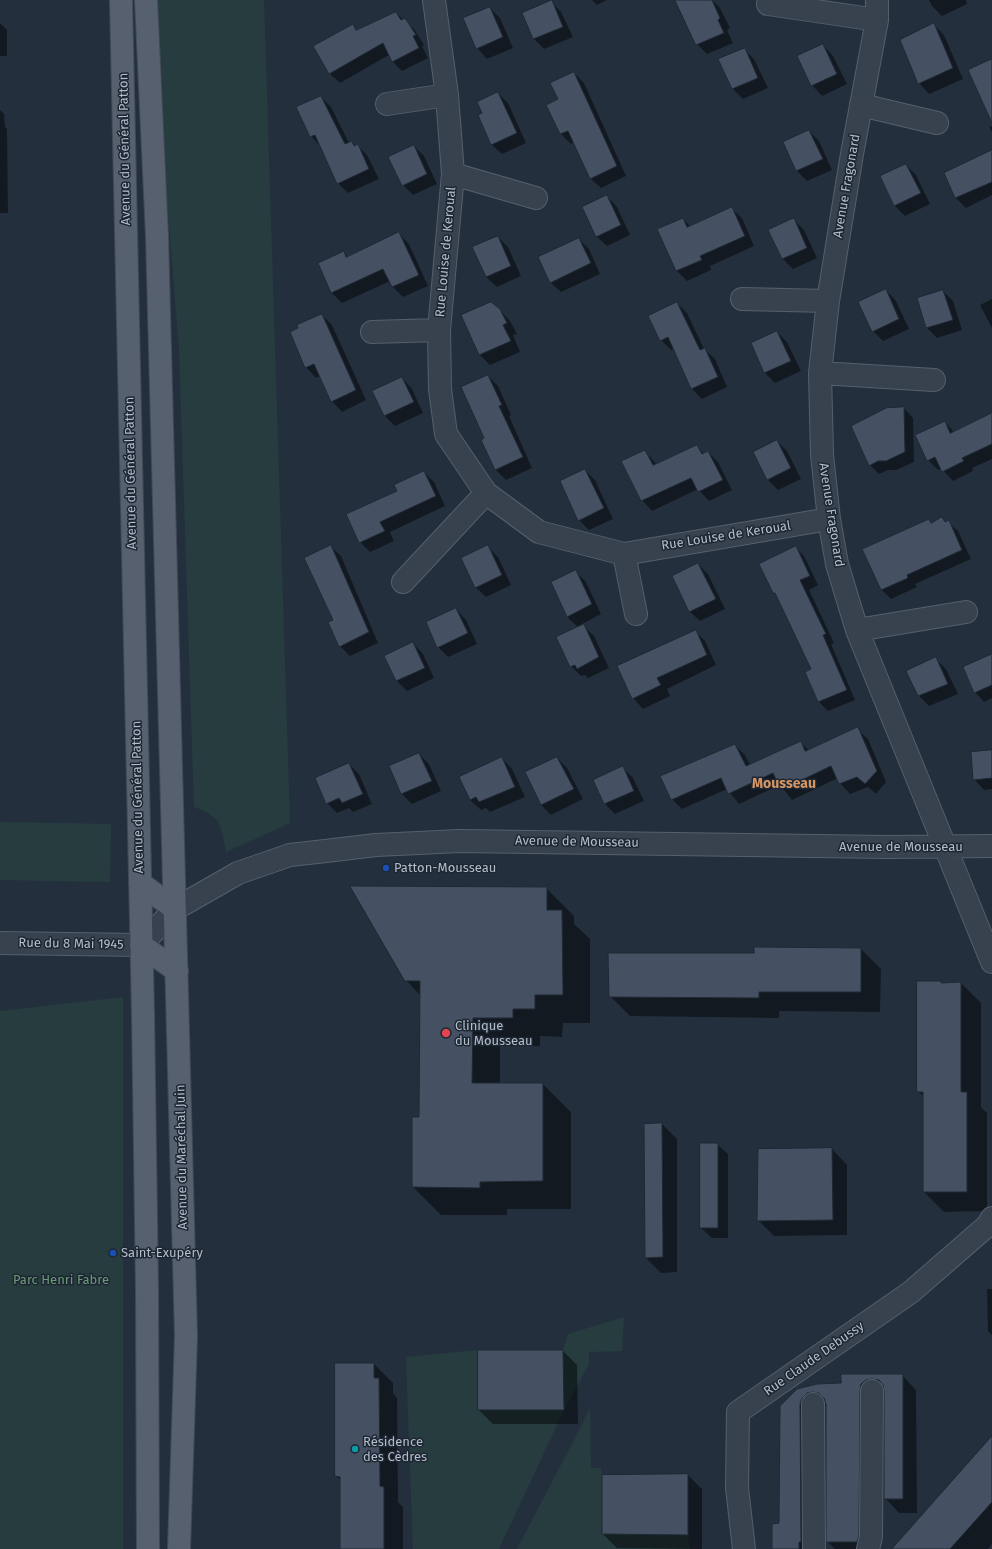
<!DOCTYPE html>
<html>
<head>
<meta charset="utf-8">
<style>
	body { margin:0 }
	canvas { display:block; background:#242f3e }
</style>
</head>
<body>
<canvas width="992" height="1549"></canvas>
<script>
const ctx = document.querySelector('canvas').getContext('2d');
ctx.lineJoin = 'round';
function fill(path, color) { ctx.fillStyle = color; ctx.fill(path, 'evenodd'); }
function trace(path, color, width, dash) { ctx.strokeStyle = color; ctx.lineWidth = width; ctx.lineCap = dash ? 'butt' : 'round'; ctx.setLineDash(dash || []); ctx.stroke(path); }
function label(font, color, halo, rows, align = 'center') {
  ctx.font = font + ' "Fira Sans",sans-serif'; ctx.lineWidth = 3; ctx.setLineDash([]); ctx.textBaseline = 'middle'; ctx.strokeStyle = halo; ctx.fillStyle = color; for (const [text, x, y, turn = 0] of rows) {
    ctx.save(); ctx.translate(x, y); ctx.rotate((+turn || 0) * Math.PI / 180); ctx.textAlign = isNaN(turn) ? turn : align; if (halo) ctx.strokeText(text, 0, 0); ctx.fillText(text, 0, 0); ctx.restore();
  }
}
const green = new Path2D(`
	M153,0H264L290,823L226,852C221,825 222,817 194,807L179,348L153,28Z
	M0,822L111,824L110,882L0,880Z
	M123,997V1549H0V1011Z
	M624,1317L622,1351L589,1352V1364L564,1410L499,1549H413L406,1357L478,1350V1410H563V1350L568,1334Z
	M590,1409L591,1468H601L602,1475V1534L688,1535L690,1549H517Z`);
const shadow = new Path2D(`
	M592,0H607L597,5Z
	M676,0H712L720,8L730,28L727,30L733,43L707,54L697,44Z
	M929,0H966L967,4L942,16L932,6Z
	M551,1L561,12L573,37L544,49L534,39L523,14Z
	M490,8L500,18L513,48L487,59L477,48Z
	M396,13L414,29L424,45L422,46L428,58L402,71L392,61L389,55L340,83L330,74L315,46L352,25L358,31Z
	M0,23L7,30V56H0Z
	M934,25L944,35L963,79L929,94L919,83Z
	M823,45L833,56L847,84L822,96L812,85Z
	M744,49L754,59L768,88L743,99L733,89L720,60Z
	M574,73L584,83L626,176L601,188L590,178L574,142L571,144L561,134L559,100Z
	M498,93L508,103L526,143L502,154L491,144L483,113Z
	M321,97L331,107L349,143L351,142L355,146L357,145L367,155L379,179L348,193L338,183L321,147L311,136Z
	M0,110L4,114L5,127L7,129L8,213H0Z
	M992,126V132L989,127Z
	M809,131L819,141L832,170L807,181L797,171L784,142Z
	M414,146L424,156L437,184L413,195L403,185Z
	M906,165L916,175L930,204L905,216L895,206Z
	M992,167V195L966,208L956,198L945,173Z
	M607,196L617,207L630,235L607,246L596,236Z
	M731,208L742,218L754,246L710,266L711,270L687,281L677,271L658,230L683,219L690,226Z
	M793,219L804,230L817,258L793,269L783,259L770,230Z
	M398,233L409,244L428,286L403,297L393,287L390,281L342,303L332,293L344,253L348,257Z
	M498,237L508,247L521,276L497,287L486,277Z
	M579,239L589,249L600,274L561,292L550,282Z
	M886,290L896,301L909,329L883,341L873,331Z
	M943,291L953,301L962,330L937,338L927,328L918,298Z
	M992,299V328L980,305Z
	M677,303L687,313L704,349L715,359L727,387L702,399L692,389L674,349L671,350L661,340Z
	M500,310L510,321L517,334L513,335L520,352L490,365L480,355L462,316Z
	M322,315L332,325L366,400L342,412L332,401L320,376L316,378L306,367Z
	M777,332L787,342L801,371L775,383L765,373L752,344Z
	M488,376L498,386L511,415L509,416L532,468L506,480L496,470L486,439Z
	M402,378L412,389L423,413L395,426L385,416Z
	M904,408L913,418L914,462L896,470H888L879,474L870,465Z
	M992,414V459L972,468L973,471L953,481L941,468L938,470L928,460L945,422L954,432Z
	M777,441L787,451L801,479L778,490L768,480L754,452Z
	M696,446L704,454L708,452L718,462L732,490L709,501L698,489L652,511L642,500L645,451L657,465Z
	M585,470L595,480L613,519L589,530L579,520Z
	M424,472L434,482L445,506L390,532L394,541L370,552L360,542L398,491Z
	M942,519L946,523L948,522L958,531L971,559L915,584L917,587L891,599L882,590L864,550L929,521L932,524Z
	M330,546L341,556L378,643L350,656L340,646Z
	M488,547L498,557L511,585L486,597L475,587Z
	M795,547L804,556L818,585L809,590L834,643L831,644L855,700L828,711L819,702L807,673L812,670L778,597L774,593Z
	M698,564L708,574L725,609L700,621L689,611Z
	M576,572L586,582L601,614L582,624L594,636L609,668L588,678L585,675L581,676L571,666L579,628L567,617Z
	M456,609L466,620L477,644L448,657L438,647Z
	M695,631L705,641L716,665L667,689L670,696L643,709L633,698L618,667Z
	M413,643L423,654L434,678L407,691L397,681L386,656Z
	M992,656V698L984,702L975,692Z
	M936,659L946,669L958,694L929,706L919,696L908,671Z
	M857,729L868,739L886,782L876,794L868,787L850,794L840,783L838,778L792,800L780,785L739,804L727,789L682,809L672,799L735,745L745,755L750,765L800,742L809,750Z
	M992,751V789L984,790L974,779Z
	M419,754L429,764L441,791L412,804L402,794L390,767Z
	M502,758L512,769L525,797L490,812L486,808L481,810L470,800Z
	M557,758L567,768L583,799L551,815L541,805L526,773Z
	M349,764L359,774L372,804L353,812L349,808L337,813L327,803Z
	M623,768L633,778L644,801L615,814L605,804L594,781Z
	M546,888L574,916V924L590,939V1023H563L562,1037L540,1036V1046H500V1084H543L571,1112V1209H507V1215H441L413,1187V1118H420L421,996L406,980Z
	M861,949L881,969L880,1012L779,1011V1018L630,1016L610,996L755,954Z
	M940,982L943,984L961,983L981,1003V1107L987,1113V1211L944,1212L924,1192V1097L918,1091Z
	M662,1124L677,1139V1272L661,1273L646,1258Z
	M717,1144L728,1154V1238H712L701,1228Z
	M832,1149L847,1165V1235L774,1236L758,1220L759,1150Z
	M987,1289H992V1335L988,1331Z
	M563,1351L577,1365L578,1424H493L479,1410Z
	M374,1364L393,1383V1393L397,1398L398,1502L403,1507V1549H341V1481L336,1476Z
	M842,1375H902L916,1390L917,1513H899L885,1498V1393L880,1394L872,1549H835L827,1541L826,1406L821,1407L815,1549H773L780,1524L798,1389L842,1384Z
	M992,1448V1544L988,1549H893Z
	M688,1475L702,1489V1549L617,1548L603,1534Z`);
const building = new Path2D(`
	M552,0L563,27L533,39L522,13Z
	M675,0H712L720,18L718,20L724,33L696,45Z
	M490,7L503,37L476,49L463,18Z
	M396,12L401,20L405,18L416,35L413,36L419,48L392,62L383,43L329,74L313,46L353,24L356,30Z
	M934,23L953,68L918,84L900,40Z
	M823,44L837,74L811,86L797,56Z
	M745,48L758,78L732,89L718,59Z
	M992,59V123L968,70Z
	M574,72L617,166L590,179L568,131L560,134L546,105L558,99L550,83Z
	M498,92L517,133L491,145L478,115L482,113L477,102Z
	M321,96L345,144L352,141L354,146L358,144L369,169L337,184L315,135L310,137L296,107Z
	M809,130L823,159L796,171L783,142Z
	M414,145L427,174L402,186L388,157Z
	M992,150V182L955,198L944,173Z
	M906,164L921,193L894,206L880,176Z
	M607,195L621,225L596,237L582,207Z
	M732,207L745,236L700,256L702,260L676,271L657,229L683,218L687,227Z
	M794,218L807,248L782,259L768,230Z
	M399,232L419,275L392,287L383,269L331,293L318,263L344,251L346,257Z
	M498,236L511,266L486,277L472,247Z
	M579,238L591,263L550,283L538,257Z
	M886,289L899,319L872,332L858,302Z
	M943,290L953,320L926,328L917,298Z
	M491,302L500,309L507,323L503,325L511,341L479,355L461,315Z
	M677,302L700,350L705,348L718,377L691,389L668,337L660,341L648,316Z
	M322,314L356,390L331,402L314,364L305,368L290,332L298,328L297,325Z
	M777,331L791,361L764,373L751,343Z
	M488,375L502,405L499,406L523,457L495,470L481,440L484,438L461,387Z
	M402,377L414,402L384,416L372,391Z
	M904,407L905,452L886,461H878L869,466L851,426L886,408Z
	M992,413V444L962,458L964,461L942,472L935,457L927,461L915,435L945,421L950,433Z
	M777,440L791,468L767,480L753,452Z
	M697,445L702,454L708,451L723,480L698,492L691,478L641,501L621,461L645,450L653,465Z
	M585,469L604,508L578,521L560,481Z
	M424,471L436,496L380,522L385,531L359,543L346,514L397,491L394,485Z
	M942,517L945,522L949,520L962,550L907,575L908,578L881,590L862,549L929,519L931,523Z
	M331,545L369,632L339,647L328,622L333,620L304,558Z
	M488,545L502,575L475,588L461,558Z
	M796,546L810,576L800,580L826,634L823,635L847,690L818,702L805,672L811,669L775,593H773L759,564Z
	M698,563L716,599L689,612L672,576Z
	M576,570L592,604L567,617L551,582Z
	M456,608L468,633L437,648L426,622Z
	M584,624L599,657L577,669L575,665L570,667L556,637Z
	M696,630L707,655L657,678L661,685L632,699L617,666Z
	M413,642L425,668L396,681L384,656Z
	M992,654V685L974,693L963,667Z
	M936,657L948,684L918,696L906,671Z
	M858,727L877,771L865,784L857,777L839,784L831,766L781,790L773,773L728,794L721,778L671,800L660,776L735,744L746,766L801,741L805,751Z
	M992,750V778L973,780L971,752Z
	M419,753L432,781L401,794L389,766Z
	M502,757L515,787L479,802L476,797L470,800L459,777Z
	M557,757L574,789L541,805L525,772Z
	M349,763L363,794L342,803L339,798L326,804L315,778Z
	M623,766L634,791L604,804L593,780Z
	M350,886L547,887V910H562L563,995H535V1009H513V1018H473L472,1083H543V1181L480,1182V1188L412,1187V1117H419L420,981H405Z
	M754,947L861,948V992H759V998L609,997L608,953H754Z
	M917,981H941V983L961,982V1092H967V1192H923V1092H917Z
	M662,1123L663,1257L645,1258L644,1124Z
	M700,1143H718V1228H700Z
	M832,1148L833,1220L757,1221L758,1149Z
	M478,1350H563L564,1410H478Z
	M335,1363H374V1378H379L380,1486L384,1487V1549H340V1477L335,1476Z
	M841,1374H903V1499H884V1391L883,1385L879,1380L872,1379L866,1380L861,1384L860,1391L859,1535L857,1542H826V1404L824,1398L819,1393L813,1392L807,1393L802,1398L800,1404L801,1542H799V1549H772V1524L779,1523L780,1406L797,1389L817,1384L841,1383Z
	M992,1436V1502L950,1549H892Z
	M688,1474V1535L602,1534V1475Z`);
const minor = new Path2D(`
	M434,0L447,95L453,174L439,330L440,389L446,434L486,493L539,532L624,554L829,519
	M877,0V20L852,154L828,301L820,373L822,455L829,519L837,564L857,630L992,962
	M768,4L877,20
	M387,104L447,95
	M861,105L937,123
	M453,174L536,198
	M742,299L828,301
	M372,332L439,330
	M820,373L934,380
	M624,554L636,614
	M403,582L486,493
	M857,630L966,612
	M0,943L141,945L175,909L238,873L290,855L334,850L376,845L460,841L887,847L992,846
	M813,1404L814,1549
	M744,1549L737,1488L738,1412L911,1292L988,1225L992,1218
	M868,1549L871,1537L872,1391`);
const major = new Path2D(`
	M121,0L143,1013L147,1289L148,1549
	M146,0L157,236L186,1336L179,1549
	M140,883L175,909
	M141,945L177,971`);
const markers = [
	[386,868,4,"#1a4fb4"],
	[446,1033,5,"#e0444e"],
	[113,1253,4,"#1a4fb4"],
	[355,1449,4,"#0f9aa8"]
];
const streetNames = [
	["Avenue du Général Patton",125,149,-91],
	["Avenue Fragonard",847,186,-80],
	["Rue Louise de Keroual",446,252,-85],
	["Avenue du Général Patton",131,473,-91],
	["Avenue Fragonard",831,515,81],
	["Rue Louise de Keroual",726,536,-9],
	["Avenue du Général Patton",138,797,-91],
	["Avenue de Mousseau",577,842,1],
	["Avenue de Mousseau",901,847],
	["Rue du 8 Mai 1945",71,944,1],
	["Avenue du Maréchal Juin",182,1157,-91],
	["Rue Claude Debussy",814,1359,-35]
];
const poiNames = [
	["Patton-Mousseau",394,868],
	["Clinique",455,1026],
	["du Mousseau",455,1041],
	["Saint-Exupéry",121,1253],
	["Résidence",363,1442],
	["des Cèdres",363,1457]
];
const parkNames = [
	["Parc Henri Fabre",61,1280]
];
const neighbourhoodNames = [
	["Mousseau",784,784]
];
fill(green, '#263c3f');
fill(shadow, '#0007');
fill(building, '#455162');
trace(building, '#1f2835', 1);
trace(minor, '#565f6c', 24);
trace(major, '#414a57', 24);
trace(minor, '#38414e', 22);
trace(major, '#56606e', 22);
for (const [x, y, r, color] of markers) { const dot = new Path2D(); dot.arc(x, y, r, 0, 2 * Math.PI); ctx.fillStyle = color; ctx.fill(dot); trace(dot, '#1d2633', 1.5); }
label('13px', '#b4bcc9', '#1d2633', streetNames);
label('13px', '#b4bcc9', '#1d2633', poiNames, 'left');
label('13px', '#6b9a76', '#1d2633', parkNames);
label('bold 14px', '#d59563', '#1d2633', neighbourhoodNames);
</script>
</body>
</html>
